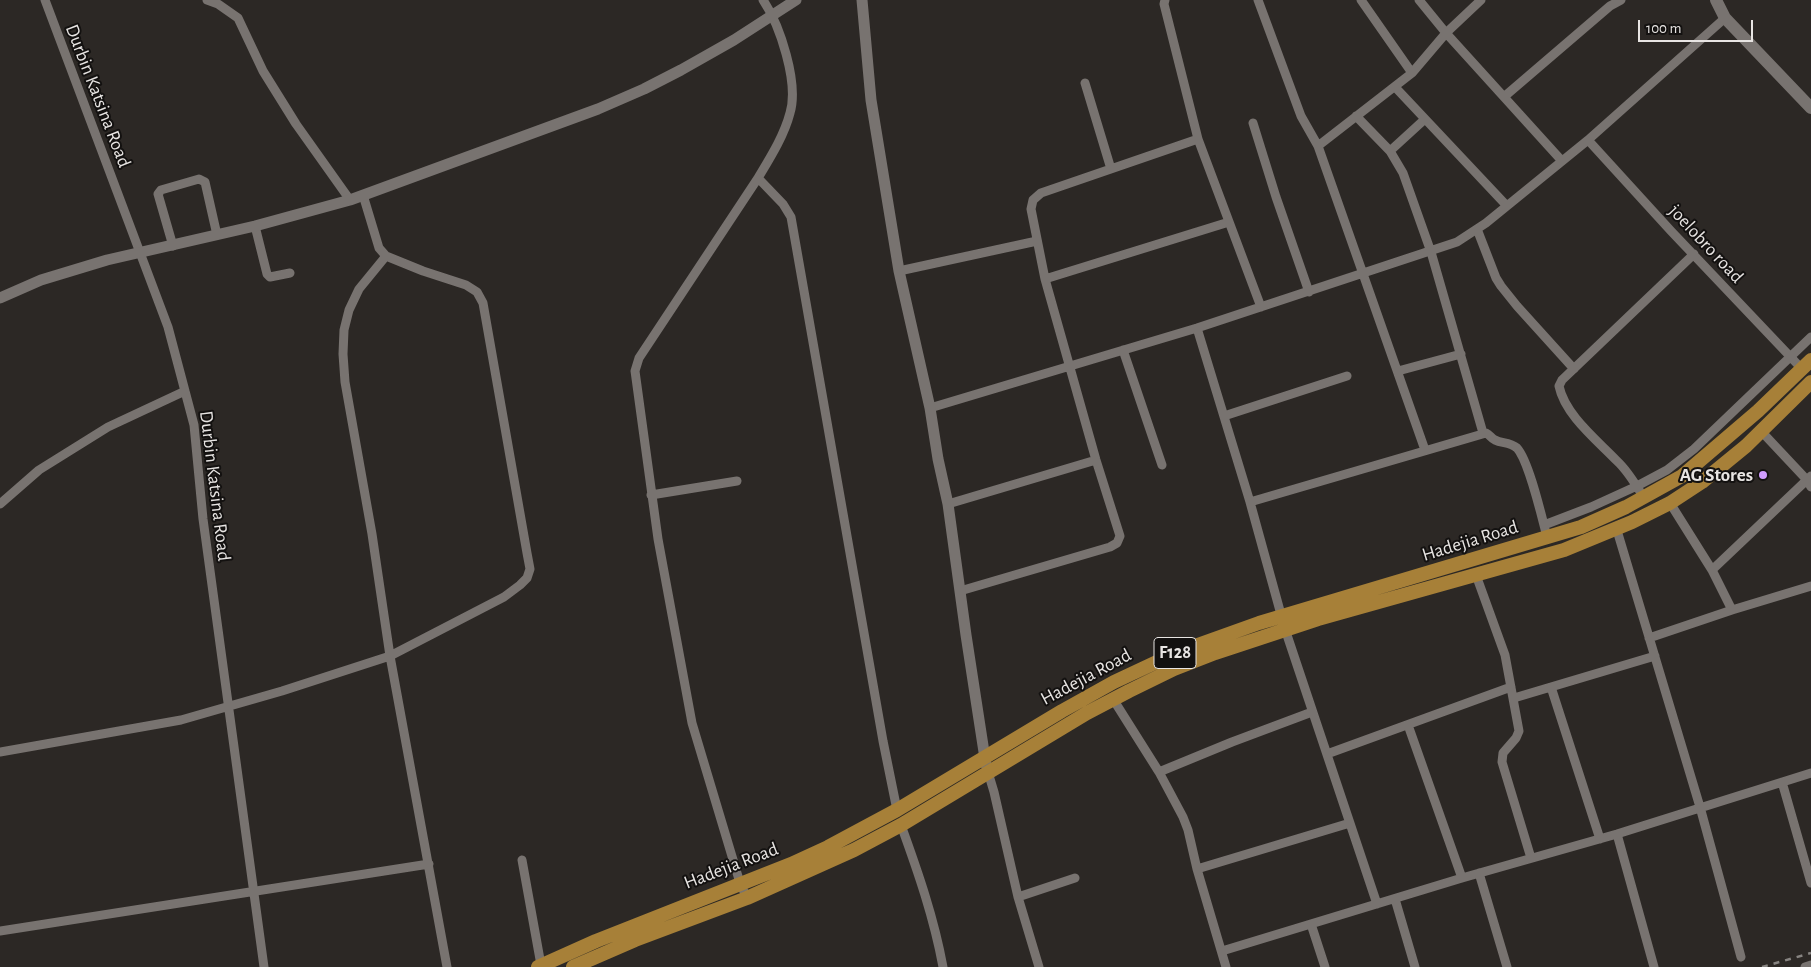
<!DOCTYPE html>
<html>
<head>
<meta charset="utf-8">
<style>
	body { margin:0 }
	#map { position:relative; width:1811px; height:967px; overflow:hidden; background:#2c2825; font-family:"Alegreya Sans",sans-serif }
	canvas { display:block }
	.scale { position:absolute; left:1638px; top:20px; width:115px; height:22px; box-sizing:border-box; border:2px solid #e8e5e3; border-top:0; padding-left:6px; font-size:15px; line-height:18px; white-space:nowrap; color:#e8e5e3; -webkit-text-stroke:4px #131110; paint-order:stroke }
</style>
</head>
<body>
<div id="map">
<canvas width="1811" height="967"></canvas>
<div class="scale">100 m</div>
</div>
<script>
const ctx = document.querySelector('canvas').getContext('2d');
ctx.lineJoin = 'round';
function trace(path, color, width, dash) { ctx.strokeStyle = color; ctx.lineWidth = width; ctx.lineCap = dash ? 'butt' : 'round'; ctx.setLineDash(dash || []); ctx.stroke(path); }
function label(font, color, halo, rows, align = 'center') {
  ctx.font = font + ' "Alegreya Sans",sans-serif'; ctx.lineWidth = 4; ctx.setLineDash([]); ctx.textBaseline = 'middle'; ctx.strokeStyle = halo; ctx.fillStyle = color; for (const [text, x, y, turn = 0] of rows) {
    ctx.save(); ctx.translate(x, y); ctx.rotate((+turn || 0) * Math.PI / 180); ctx.textAlign = isNaN(turn) ? turn : align; if (halo) ctx.strokeText(text, 0, 0); ctx.fillText(text, 0, 0); ctx.restore();
  }
}
const minor = new Path2D(`
	M45,0L168,327L194,425L203,519L264,967
	M207,0L218,4L238,18L263,71L296,124L350,200
	M763,0C780,25 799,83 790,113C784,136 770,158 758,178L783,204L791,217L883,741L897,810
	M1165,0L1164,4L1198,139L1261,307
	M1258,0L1301,116L1318,146L1425,450
	M1361,0L1412,73
	M1419,0L1446,33L1562,161
	M1085,83L1111,169
	M1395,87L1507,206
	M1505,96L1610,6L1621,0
	M1356,116L1390,151L1403,173L1431,252L1483,433
	M1253,123L1276,197L1309,292
	M1588,140L1671,231L1802,369
	M1318,146L1412,73L1446,33L1481,0
	M1390,151L1425,119
	M255,226L267,274L270,277L290,273
	M1477,229L1496,278L1501,286L1517,306L1574,369
	M173,246L158,194L161,190L199,179L205,182L217,235
	M386,256L359,289L349,310L344,330L343,354L345,382L372,534L390,656L447,967
	M899,271L1037,241
	M1045,279L1229,222
	M1197,328L1250,502L1285,629L1377,904
	M1123,350L1162,465
	M1398,371L1461,354
	M930,408L1197,328L1457,242L1486,223L1588,140L1725,18
	M1224,416L1347,376
	M1761,431L1807,480L1811,487
	M651,495L737,481
	M1644,498C1636,485 1628,471 1617,461C1597,440 1565,415 1559,386L1562,380L1694,254
	M1250,502L1486,433C1490,435 1491,438 1495,440C1502,444 1509,441 1517,448C1529,461 1542,518 1547,537
	M1670,503L1712,570L1732,610
	M0,504L39,470L108,427L185,391
	M948,504L1096,460
	M1544,525L1591,507L1637,486L1667,470L1694,449L1811,337
	M1616,527L1700,807L1741,957
	M1712,570L1811,476
	M1476,575L1505,655L1519,731L1516,738L1503,753L1502,762L1531,858
	M960,591L1110,547L1117,543L1120,536L1096,460L1045,279L1031,209L1033,200L1041,193L1198,139
	M1649,638L1732,610L1811,586
	M1551,687L1600,839
	M1514,698L1655,656
	M1113,699L1159,772L1183,817L1188,830L1197,869L1226,967
	M1408,725L1462,878
	M0,752L181,720L282,691L390,656L504,597L520,585L527,578L530,569L527,553L483,303L477,292L466,285L423,271L386,256L379,248L363,195
	M1327,754L1511,687
	M988,772L994,792L1018,897L1039,967
	M1159,772L1232,742L1312,712
	M1782,782L1811,883
	M901,825C918,872 934,918 943,967
	M1617,834L1654,967
	M522,860L541,965
	M1197,869L1350,823
	M1479,873L1507,967
	M1018,897L1075,878
	M747,898L740,883L692,723L658,539L635,371L639,358L758,178
	M1395,899L1415,967
	M1311,924L1325,967
	M0,931L429,864
	M1222,951L1462,878L1617,834L1811,773
	M1805,967L1811,965`);
const tertiary = new Path2D(`
	M862,0L871,100L899,271L930,408L938,459L948,504L966,635L986,765
	M0,298L41,280L107,260L255,226L350,200L598,109L644,89L681,70L734,40L796,0`);
const secondary = new Path2D(`
	M1716,0L1725,18L1811,108`);
const primary = new Path2D(`
	M538,967L596,941L791,864L828,847L897,810L1062,711L1114,682L1178,652L1259,623L1581,527L1626,507L1682,476L1758,411L1811,360
	M573,967L635,940L747,898L854,850L901,825L1087,713L1129,691L1174,669L1215,653L1318,619L1564,550L1632,522L1670,503L1702,482L1746,446L1811,382`);
const rail = new Path2D(`
	M1762,967L1811,953`);
const markers = [
	[1763,475,5,"#d09dfe"]
];
const shields = [
	[1175,653,42]
];
const shieldNames = [
	["F128",1175,653]
];
const streetNames = [
	["Durbin Katsina Road",98,96,69],
	["joelobro road",1706,244,47],
	["Durbin Katsina Road",215,486,83],
	["Hadejia Road",1470,541,-17],
	["Hadejia Road",1086,677,-28],
	["Hadejia Road",731,866,-21]
];
const poiNames = [
	["AG Stores",1753,475]
];
trace(minor, '#787370', 9);
trace(tertiary, '#787370', 11);
trace(secondary, '#787370', 12);
trace(primary, '#a78038', 14);
trace(rail, '#878481', 2.5, [6, 6]);
for (const [x, y, r, color] of markers) { const dot = new Path2D(); dot.arc(x, y, r, 0, 2 * Math.PI); ctx.fillStyle = color; ctx.fill(dot); trace(dot, '#131110', 2); }
for (const [x, y, w] of shields) { const box = new Path2D(); box.roundRect(x - w / 2, y - 15.5, w, 31, 4); ctx.fillStyle = '#131110'; ctx.fill(box); trace(box, '#e8e5e3', 1); }
label('bold 18px', '#e8e5e3', null, shieldNames);
label('19px', '#e8e5e3', '#131110', streetNames);
label('bold 19px', '#e8e5e3', '#131110', poiNames, 'right');
</script>
</body>
</html>
